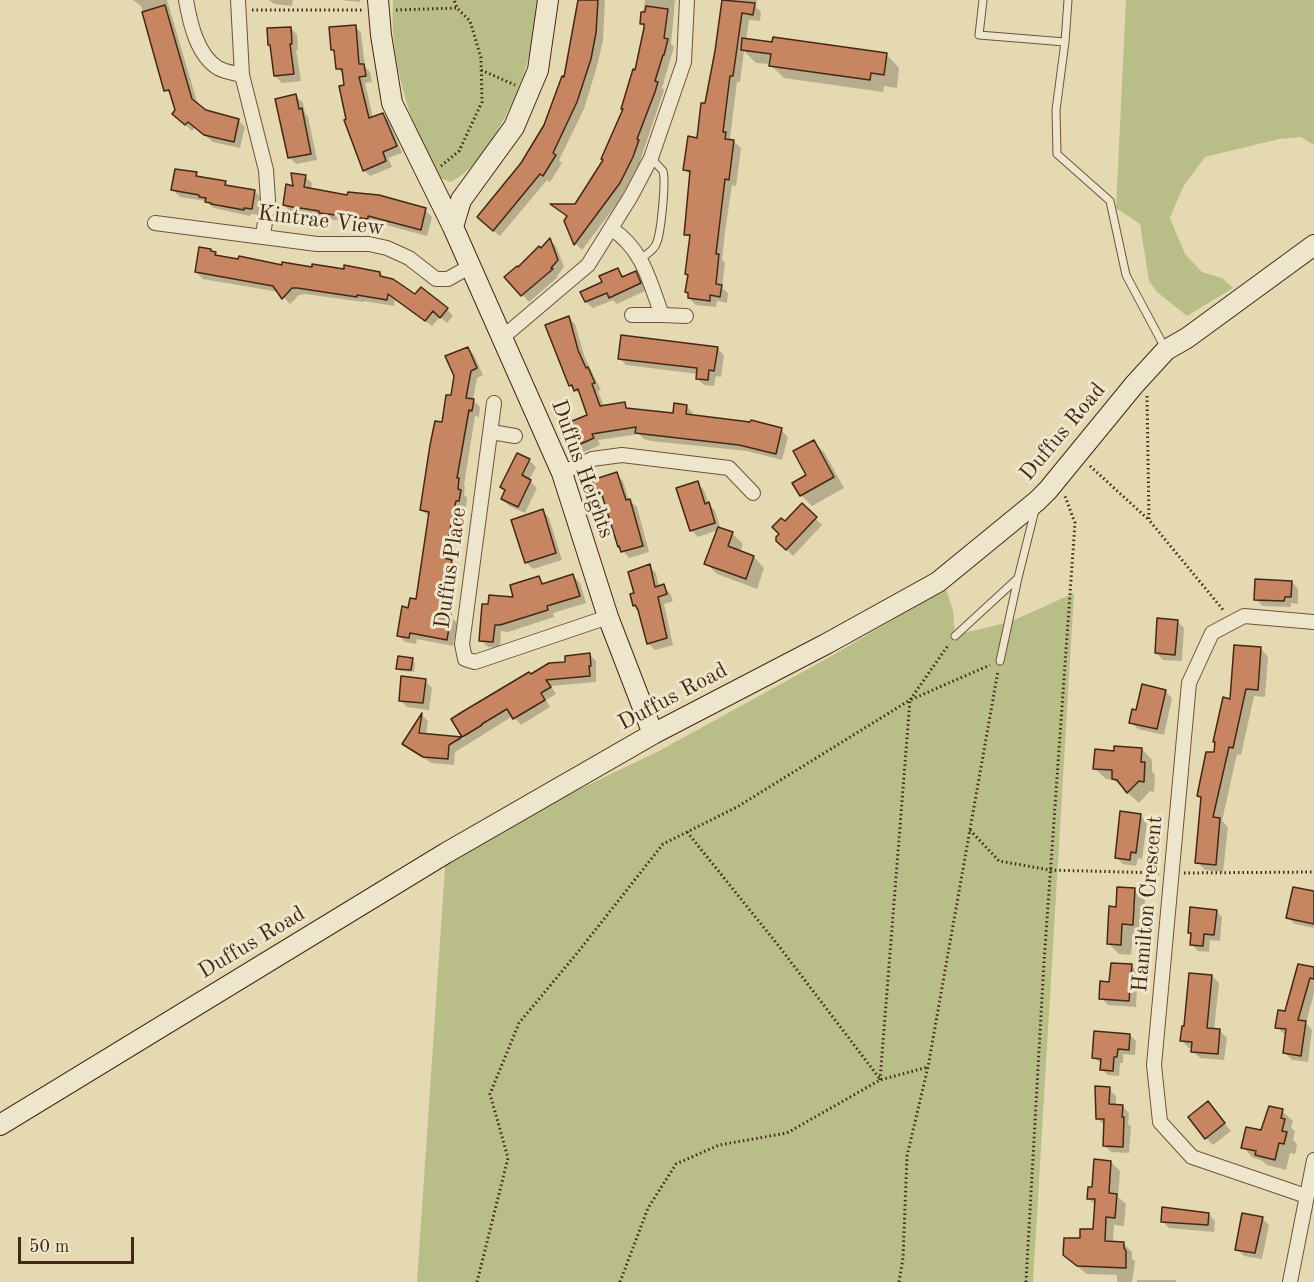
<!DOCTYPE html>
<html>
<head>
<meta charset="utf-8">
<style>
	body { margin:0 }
	#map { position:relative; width:1314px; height:1282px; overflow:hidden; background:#e5d9b1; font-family:"Old Standard TT",serif }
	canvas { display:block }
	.scale { position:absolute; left:18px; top:1237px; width:116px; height:27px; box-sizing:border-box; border:3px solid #442815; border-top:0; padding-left:8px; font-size:18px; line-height:21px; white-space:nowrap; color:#442815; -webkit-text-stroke:4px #eee6cc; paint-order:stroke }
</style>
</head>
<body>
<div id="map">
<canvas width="1314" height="1282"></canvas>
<div class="scale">50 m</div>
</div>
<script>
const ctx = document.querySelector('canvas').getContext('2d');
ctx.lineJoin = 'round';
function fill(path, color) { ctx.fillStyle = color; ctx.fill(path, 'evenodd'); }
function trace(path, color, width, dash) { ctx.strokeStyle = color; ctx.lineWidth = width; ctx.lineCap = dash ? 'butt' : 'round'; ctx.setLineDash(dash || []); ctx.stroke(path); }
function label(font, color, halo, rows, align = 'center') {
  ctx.font = font + ' "Old Standard TT",serif'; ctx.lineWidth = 6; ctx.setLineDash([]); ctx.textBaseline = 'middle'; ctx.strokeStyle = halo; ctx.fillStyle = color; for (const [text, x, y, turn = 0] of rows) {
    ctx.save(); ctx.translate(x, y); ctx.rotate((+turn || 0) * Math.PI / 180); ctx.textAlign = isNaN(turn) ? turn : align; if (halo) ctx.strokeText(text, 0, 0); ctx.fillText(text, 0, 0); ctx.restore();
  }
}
const green = new Path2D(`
	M393,0H538C534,51 521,91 495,135C484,153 470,172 451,182L438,177C410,125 389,60 393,0Z
	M1126,0H1314V145L1301,137L1279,139L1205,157L1183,187L1170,218L1185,254L1202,272L1222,278L1233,288L1187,316L1157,292L1149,281L1140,224L1116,208Z
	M946,588L953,611L955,635L1010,622L1074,593L1033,1282H417L446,853L659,751L828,658Z`);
const shadow = new Path2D(`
	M133,0H167L198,105L206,111L238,120L245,127L240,148L213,142L195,127L192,131L174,114L176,111L173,97L166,90L141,6Z
	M269,0H293L292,6L274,4Z
	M340,0H360V2Z
	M578,0H605L603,41L597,66L584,109L559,160L562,163L550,182L547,180L500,236L485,224L546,126L565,79Z
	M645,0H675L671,44L674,47L662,88L664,90L639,164L619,201L582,250L576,244L565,221L568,217L554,205L576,206L604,160L625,110L637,72L645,27L641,23Z
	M723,0H757L756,7L761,12L760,21L749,20L746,40L886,54L899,68L897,88L884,86L883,92L784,78L770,64L756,63L744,51L740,82H737L730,138L741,148L736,186L732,185L725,232L722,260L725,263L722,288L728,293L727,303L717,301L716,307L696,305L689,298V277L686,274L691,239L685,234L691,176L684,169L698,139L706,105L717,51Z
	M355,26L361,33L365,67L370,72L372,82L365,83L373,118L383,114L389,121L402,153L388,158L392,167L370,176L364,170L348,120L344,75L338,69L335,52L332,49Z
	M291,28L297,35L298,50H296L301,81L282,83L275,76Z
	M296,96L303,103L305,113L308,117L317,160L296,164L289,157Z
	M196,174L201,178L225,182L230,187L255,191L261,198L259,215L251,214L250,216L214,208L205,201L180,197L173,190Z
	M305,177L312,183L311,190L425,210L432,217L427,236L375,222L374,225L328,219L325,217L307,214L306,217L301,213L291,212L284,205L295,187Z
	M550,240L556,246L564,267L557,276L558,277L529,302L506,277L541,251Z
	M215,253L220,258L283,267L380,273L385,278L416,296L447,309L453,316L447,323L440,317L432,326L395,299L394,306L364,301L363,302L305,294L299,295L290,304L279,292L203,279L196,272Z
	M617,270L625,277L635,273L642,280L647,290L617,304L613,300L593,308L586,302Z
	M568,317L575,324L585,358L601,390L598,391L604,407L624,404L630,410L674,415L686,406L693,413L692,416L781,430L788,437L782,460L747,451L651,441L644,439L639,434L598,440L600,445L584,452L577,445L589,415L582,396L570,386Z
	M468,348L474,355L483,375L477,378L473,400L480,407L479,417L475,416L464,485L465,486L464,495L467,498L466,507H462L451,561L458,568L456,578L451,577L447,607L452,612L451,617L457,623L453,646L417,639L416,644L405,642L399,636L410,609L418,601L430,517L421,510L443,424Z
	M717,348L724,355L721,377L716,376L714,386L704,385L697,378L698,374L626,365L619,358Z
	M814,442L824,452L844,488L812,506L801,495L795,483L808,476Z
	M529,460L536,467L529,480L537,488L525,513L509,506L502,499L506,491L502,487Z
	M616,474L623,481L629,500L637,507L649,552L629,558L619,546L606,500L597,490Z
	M697,483L704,490L709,504L715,511L721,530L732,533L743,544L740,552L754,557L764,568L757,589L717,574L706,563L718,530L698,537L691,530Z
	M802,505L822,525L793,556L778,541L785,523Z
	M543,511L549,518L562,560L533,569L526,562Z
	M649,566L656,573L659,587L663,586L670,593L673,601L664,604L673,645L655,650L648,643L639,609L635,605L636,594Z
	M573,576L580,583L586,603L553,613L554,617L508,632L501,631L500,648L488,647L481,640L539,578L545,584Z
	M1292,582L1298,589V604L1291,603V607L1263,606L1256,599Z
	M1177,621L1184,628L1182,661L1163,660L1156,653Z
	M1261,649L1268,657L1265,697L1254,696L1241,755L1237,754L1222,821L1228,827L1223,872L1205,870L1197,862L1202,800L1198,796L1215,754L1231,700Z
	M590,655L596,661V682L551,686L556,694L546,700L550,707L521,725L513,716L455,752L454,765L431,763L404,744L422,715L428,721L426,735L465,739L453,719L531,676Z
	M412,660L415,663L414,672L401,671L398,668Z
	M425,681L432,688L429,710L407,707L400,700Z
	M1165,691L1172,698L1164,735L1138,729L1131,722Z
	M1142,749L1152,760V771L1155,775L1154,792L1150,791L1139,803L1114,780L1106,779L1095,769L1115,752Z
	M1140,815L1147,822L1142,859L1138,858L1136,866L1123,864L1116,857Z
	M1135,889L1145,900L1143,935L1133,934L1131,955L1119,954L1108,943L1117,908Z
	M1314,893V928L1295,924L1288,918Z
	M1216,911L1222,917L1220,941L1210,940L1209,952L1198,951L1192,945L1193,935L1190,932Z
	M1131,965L1138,972L1136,1007L1108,1005L1101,998L1111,983Z
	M1314,969V993L1306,1023L1312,1030L1308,1062L1292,1060L1285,1053L1287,1034H1284L1277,1027Z
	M1212,976L1219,983L1214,1030L1220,1031L1227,1038L1224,1060L1200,1058L1193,1051V1048H1189L1182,1041L1185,1028Z
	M1130,1035L1136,1041L1135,1055L1123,1054V1063H1120L1119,1076L1108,1075L1102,1069V1064L1094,1058Z
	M1109,1089L1116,1096V1106H1122L1129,1113L1128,1124L1131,1126L1129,1153L1111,1152L1104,1145V1125L1097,1118Z
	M1208,1103L1231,1131L1213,1145L1206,1138Z
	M1282,1111L1293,1121L1291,1128L1295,1131L1293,1140L1297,1144L1295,1154L1290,1153L1286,1170L1267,1165L1261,1160L1253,1158L1243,1147L1262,1132Z
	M1111,1162L1120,1171L1118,1197L1126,1204L1124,1226L1114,1225L1113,1243H1123L1132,1252V1259L1135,1261L1132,1282H1117V1275L1087,1274L1074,1264L1082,1240L1094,1231L1096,1206L1088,1198Z
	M1208,1214L1215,1221L1214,1232L1169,1228L1162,1221Z
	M1262,1218L1269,1225L1262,1259L1244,1256L1237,1249Z
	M1137,1280H1175L1177,1282H1137Z`);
const building = new Path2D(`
	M578,0H598L596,33L591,59L577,102L553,153L556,155L543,176L540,174L493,231L477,217L521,163L544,125L562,76L564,77Z
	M722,0L755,3L753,15L742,13L733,76H730L723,132H726L725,139L734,140L729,180L725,179L716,254H719L716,284L722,285L720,297L710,295V301L688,298V293L685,292L688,275L685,274L690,235H684L690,171L683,170L688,136L697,138L701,103H705L715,51Z
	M165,5L192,99L206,110L239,119L234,142L204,135L188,122L185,125L172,114L175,110L169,90L164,91L142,12Z
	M646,6L668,9L664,38L668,39L664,55H663L655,81L658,82L655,92L637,139L639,140L633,157L620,183L574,245L564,221L567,216L550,204H575L603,160L601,159L623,109H621L633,69L635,70L644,28V24H640L641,12H645Z
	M356,25L359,64H364L366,76L359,77L369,118L383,113L397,146L383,152L386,161L363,171L344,120L346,119L339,86L344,85L342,69H336L334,50H331L329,27Z
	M291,27L292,44H290L294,74L274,76L270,45H268L267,28Z
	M773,37L887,53L884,75L871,73L870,80L769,66L771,54L741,50L742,38L772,42Z
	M296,94L299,109L302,108L311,154L288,158L275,99Z
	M175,169L197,172L196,176L226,181L225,185L255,190L252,209L244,208V210L211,204V203L205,202L206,198L199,197V195L171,190Z
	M291,173L306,175L304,187L347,195L348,192L379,195L426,208L421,230L368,216V219L319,213V211L300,208L298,212L297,208L283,205L286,184L293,186Z
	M550,238L558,260L551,268L553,269L521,296L504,277L517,266L518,267L539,246L541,248Z
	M199,247L211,249V251L216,252L215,255L238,259L239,256L282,265V262L312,267V264L344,269V265L380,272V276L393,279L415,294L421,287L448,308L440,318L433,311L425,321L388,294L387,300L357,295V297L297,288H292L282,299L273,286L195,272Z
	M618,268L622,277L636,271L641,283L609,298L607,293L585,302L580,292L602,282L599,276Z
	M569,316L578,350L586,368L588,367L595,383L592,384L600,406L625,402L626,408L673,413L674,403L687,405L686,414L750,422L751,420L782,428L776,454L739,445L643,434L635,433L636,427L592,434L594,438L576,446L567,423L587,415L578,389L574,391L572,385L569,386L545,325Z
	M621,335L718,347L714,371L709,370L708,380L696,379L697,368L618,359Z
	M468,347L477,368L471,371L466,398L474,399L472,411L469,410L457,478H459L458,489L461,490L459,501H456L444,558L452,560L450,572L445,571L440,603L446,604L444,614L451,615L447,640L410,633L409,638L397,636L402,606L408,608L410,598L416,599L429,512L420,510L430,445L435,421L442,422L446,395H451L454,376L445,356Z
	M814,440L834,477L800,496L792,483L806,475L793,451Z
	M517,453L530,459L522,475L531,480L518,507L501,499L505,490L500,487Z
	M617,472L626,500L630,499L643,546L621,552L619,546L618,547L602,495L599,496L597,490L595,491L592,480Z
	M698,481L705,504L709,502L715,523L690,531L676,488Z
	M802,503L817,517L786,550L776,541V537L779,534L772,527L781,518L785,521Z
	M543,509L556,553L525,563L511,520Z
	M718,527L733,532L728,546L754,556L746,579L704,564Z
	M650,564L655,587L664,584L667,594L658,597L667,638L647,644L638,610L635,605L633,606L630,594L634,593L628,572Z
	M573,574L580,596L547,606L548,610L500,625H495L493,642L479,641L482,604H488L489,595L513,597L510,585L539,576L542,584Z
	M1255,579L1292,581L1291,597H1285L1284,601L1254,600Z
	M1157,618L1178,620L1175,655L1155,653Z
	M1234,645L1261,647L1258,690L1246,689L1233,748L1229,747L1213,817L1220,818L1216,865L1195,863L1201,797L1197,796L1206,752H1214L1215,742H1213L1223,697L1230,699Z
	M590,653L591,666H589L590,676L546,680L551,687L541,693L545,700L513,719L507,709L482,724V725L449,745L448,759L423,757L402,744L422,713L419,733L462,737L451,719L462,712L529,672L531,674L549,663L565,662V656Z
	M398,656L413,658L411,670L396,669Z
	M401,676L426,679L423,703L399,701Z
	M1142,684L1166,690L1157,729L1129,723L1132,709L1136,710Z
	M1114,746L1142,748L1141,762H1145L1144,782L1139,781L1127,793L1117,780L1112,779V770L1093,769L1095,749L1114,751Z
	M1120,811L1141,814L1136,853L1131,852L1130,860L1115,858Z
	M1117,887L1135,888L1133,925L1122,924L1121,945L1107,944L1109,906L1116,907Z
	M1293,887L1314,891V924L1286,918Z
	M1190,907L1217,910L1214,935L1204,934L1203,946L1190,945L1191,933H1188Z
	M1111,963L1132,964L1129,1001L1099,999L1100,981L1109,982Z
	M1298,964L1314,967V979L1310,978L1298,1020L1306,1021L1301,1056L1283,1053L1286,1029L1275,1028L1278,1010L1285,1011Z
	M1189,973L1212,975L1207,1028L1220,1029L1218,1054L1191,1052L1192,1042L1180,1041L1182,1026H1184Z
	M1094,1031L1130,1034L1129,1050L1118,1049L1117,1057H1114L1113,1071L1100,1070L1101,1059L1092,1058Z
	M1095,1086L1110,1087L1109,1104L1123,1105L1122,1117H1124L1123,1147L1103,1146L1104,1119H1096Z
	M1208,1101L1225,1123L1205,1139L1188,1117Z
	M1269,1106L1283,1109L1281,1118L1285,1119L1282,1131L1287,1132L1284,1144L1279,1143L1275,1160L1255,1155L1256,1151L1241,1148L1246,1127L1261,1130Z
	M1094,1159L1111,1161L1109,1193L1117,1194L1115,1218L1106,1217L1105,1241L1124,1242V1248L1126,1251V1268L1077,1266L1063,1255L1064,1238H1080V1229H1093L1095,1199H1087L1088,1187H1092Z
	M1162,1207L1209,1213L1208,1225L1161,1222Z
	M1242,1213L1263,1217L1255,1253L1235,1250Z`);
const path = new Path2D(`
	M252,10H362
	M396,10L457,8
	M481,70L515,85
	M441,166L459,151L482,102L481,58L470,21L457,8L454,0
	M1147,396L1149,520L1224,611
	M1090,466L1149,520
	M970,830L999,861L1050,870L1159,873
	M687,832L778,945L880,1079
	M1184,873L1314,872
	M880,1080L910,700L990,665
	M477,1282L508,1158L490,1094L519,1023L578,952L663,844L737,807L910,700L949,644
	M620,1282L648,1208L676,1164L719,1145L787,1133L880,1080L928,1067
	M899,1282L903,1258L907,1156L928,1067L998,671
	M1026,1282L1044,962L1075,523L1065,496`);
const lane = new Path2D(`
	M983,0L979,35L1065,42L1056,110L1057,154L1110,201L1126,275L1165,348
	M1065,42L1068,0
	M641,258C648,254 655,249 657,242C661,231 666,182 663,171L651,158
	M955,636L1018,578
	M1000,661L1018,578L1035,510`);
const street = new Path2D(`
	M186,0C190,23 197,55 218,68C225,72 235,73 242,75
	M238,0L242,75L266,170L268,200L263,236
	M155,223L317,244H369L387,248L409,258L436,279H448L471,266
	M612,229C643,250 649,280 662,315H632
	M662,315L686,316
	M503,337L588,265L631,196L651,158L684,62L687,0
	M494,403L462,644L465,659L475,662L608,617
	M491,432L515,436
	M562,473L592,459L622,455L729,468L753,493
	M1306,1196L1192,1157L1160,1122L1154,1065L1189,683L1212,633L1244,616L1314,622
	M1290,1282L1314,1160`);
const secondary = new Path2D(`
	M378,0L381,35L392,103L453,227L562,473L608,617L653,734
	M453,227L461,200L514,127L538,70L548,0
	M0,1125L446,853L653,734L826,644L938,582L1037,501L1048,490L1134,385L1166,350L1187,338L1314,245`);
const streetNames = [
	["Kintrae View",321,221,7],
	["Duffus Road",1063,432,-50],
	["Duffus Heights",582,469,70],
	["Duffus Place",451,568,-82],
	["Duffus Road",673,697,-28],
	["Hamilton Crescent",1148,904,-85],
	["Duffus Road",252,943,-31]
];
fill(green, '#b9be89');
fill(shadow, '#0003');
fill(building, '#c78661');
trace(building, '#442815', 1.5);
trace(lane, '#6c543c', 9);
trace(street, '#6c543c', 16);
trace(secondary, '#442815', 22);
trace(path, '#442815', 3, [1.5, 3]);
trace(lane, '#eee6cc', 7);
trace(street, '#eee6cc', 14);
trace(secondary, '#eee6cc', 20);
label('22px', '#442815', '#eee6cc', streetNames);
</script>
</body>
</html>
